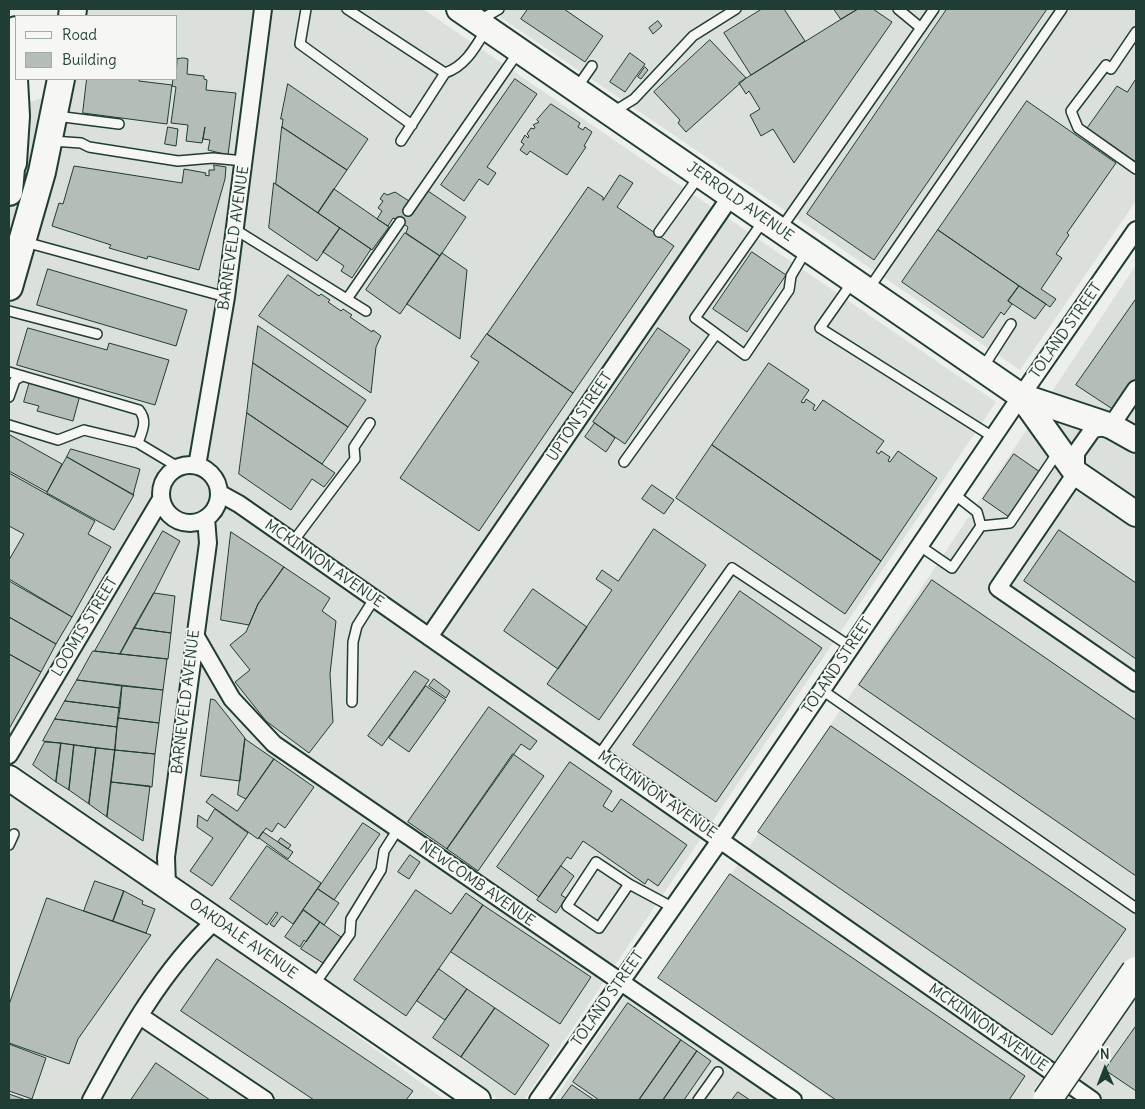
<!DOCTYPE html>
<html>
<head>
<meta charset="utf-8">
<style>
	body { margin:0 }
	#map { position:relative; width:1145px; height:1109px; overflow:hidden; background:#edefea; font-family:Delius,sans-serif }
	canvas { display:block }
	.frame { position:absolute; inset:0; border:10px solid #1f3d34; pointer-events:none }
	.legend { position:absolute; left:15px; top:15px; width:162px; height:65px; box-sizing:border-box; background:#f6f6f2; border:1px solid #a0aca6; margin:0; padding:6px 9px; list-style:none; font-size:15px; color:#1f3d34 }
	.legend li { display:flex; align-items:center; gap:10px; height:25px }
	.legend b { width:25px; border:1px solid #a0aca6 }
	.north { position:absolute; left:1080px; top:1044px; width:50px; height:50px; -webkit-text-stroke:4px #f6f6f2; paint-order:stroke; rotate:359deg; font-size:14px; font-weight:700; line-height:20px; text-align:center; color:#1f3d34 }
	.north::after { content:''; display:block; margin:auto; width:18px; height:22px; background:#1f3d34; clip-path:polygon(50% 0,100% 100%,50% 72%,0 100%) }
</style>
</head>
<body>
<div id="map">
<canvas width="1145" height="1109"></canvas>
<div class="frame"></div>
<ul class="legend">
<li><b style="height:6px;background:#f6f6f2"></b>Road</li>
<li><b style="height:14px;background:#b4bdb8"></b>Building</li>
</ul>
<div class="north">N</div>
</div>
<script>
const ctx = document.querySelector('canvas').getContext('2d');
ctx.lineJoin = 'round';
function fill(path, color) { ctx.fillStyle = color; ctx.fill(path, 'evenodd'); }
function trace(path, color, width, dash) { ctx.strokeStyle = color; ctx.lineWidth = width; ctx.lineCap = dash ? 'butt' : 'round'; ctx.setLineDash(dash || []); ctx.stroke(path); }
function label(font, color, halo, rows, align = 'center') {
  ctx.font = font + ' Delius,sans-serif'; ctx.lineWidth = 4; ctx.setLineDash([]); ctx.textBaseline = 'middle'; ctx.strokeStyle = halo; ctx.fillStyle = color; for (const [text, x, y, turn = 0] of rows) {
    ctx.save(); ctx.translate(x, y); ctx.rotate((+turn || 0) * Math.PI / 180); ctx.textAlign = isNaN(turn) ? turn : align; if (halo) ctx.strokeText(text, 0, 0); ctx.fillText(text, 0, 0); ctx.restore();
  }
}
const built = new Path2D(`
	M85,9H423L996,402L524,1100H499L9,760V108L75,88L76,79H176V16H84Z
	M488,9H1136V201L1020,370Z
	M1136,265V1100H833L661,980Z
	M9,782L445,1100H9Z
	M627,992L782,1100H554Z`);
const building = new Path2D(`
	M528,9H564L603,36L585,62L521,19Z
	M762,9H784L805,41L751,75L724,33Z
	M834,9H858L841,19Z
	M858,9H873L892,22L794,163L773,129L761,136L750,115L760,109L749,91L746,94L739,83Z
	M947,9H1047L874,260L807,214Z
	M658,21L662,26L653,34L649,28Z
	M710,40L746,78L686,132L678,123L680,120L654,92Z
	M630,53L645,64L625,92L610,82Z
	M184,58L188,59L187,74L204,76V79L207,80L206,90L236,93L228,155L208,150L210,140L203,139L205,127L202,143L186,141L188,125L171,123L176,87L172,86L173,79H176L177,59Z
	M645,67L648,70L641,79L638,77Z
	M87,79H139V81L172,85L167,124L83,113Z
	M515,79L537,94L487,167L496,173L488,185L479,179L464,201L441,185Z
	M1136,79V162L1087,128L1117,86L1127,92Z
	M288,84L368,139L347,170L282,127L283,119H281Z
	M1027,101L1116,163L1067,233L1069,235L1056,254L1062,258L1041,289L1056,299L1050,307L938,230Z
	M551,104L580,123L578,127L583,130L585,127L592,132L584,146L586,147L567,175L530,151L527,155L520,150L524,144L521,142L525,135L528,138L529,136L527,134L531,128L534,129L535,127L533,125L539,122L537,120Z
	M168,127L178,129L176,146L165,144Z
	M282,127L347,170L318,213L276,184Z
	M214,165L226,167L225,179L199,270L148,256L147,259L109,248L111,245L52,226L59,203L63,204L74,166L182,183L184,169L206,173L205,175L209,176V170H214Z
	M620,175L633,183L617,207L674,246L573,393L487,334L588,187L603,197V200Z
	M274,183L340,228L317,261L269,228Z
	M334,189L389,227L372,250L318,213Z
	M428,191L466,217L440,256L406,233L408,227L396,219L393,218L388,226L377,219L382,211L378,208L383,201L380,199L384,193L387,195L395,192L409,201L404,208L412,214Z
	M340,228L371,249L352,278L341,271L344,266L323,252Z
	M938,230L1019,286L1008,301L1012,304L1004,315L1001,312L983,338L902,282Z
	M405,233L440,256L400,314L366,290Z
	M752,252L786,275L747,332L713,309Z
	M442,253L467,270L460,339L407,304Z
	M48,269L187,310L176,346L37,305Z
	M288,275L319,296L321,294L330,300L328,302L341,311L343,309L352,315L350,317L372,332L373,330L381,336L376,347L371,393L259,316Z
	M1019,286L1046,304L1035,319L1008,301Z
	M1136,299V378L1114,410L1076,385Z
	M258,326L366,400L348,427L253,363Z
	M28,328L107,350L109,343L169,360L155,405L17,365Z
	M658,328L690,350L625,444L593,422Z
	M487,334L573,393L479,531L400,478L479,362L471,357Z
	M253,363L348,427L322,464L247,413Z
	M769,363L809,390L801,402L804,403L806,399L815,405L813,409L815,411L823,400L884,441L876,452L879,454L881,451L890,457L888,461L890,462L898,451L937,478L881,561L712,445Z
	M30,381L80,395L73,421L37,411L39,406L24,402Z
	M247,413L335,473L324,487L312,479L291,510L239,474Z
	M595,423L615,438L606,452L585,437Z
	M10,435L62,464L47,492L9,471Z
	M712,445L881,561L845,614L676,498Z
	M71,449L140,469L133,495L67,457Z
	M1014,454L1040,472L1009,517L983,499Z
	M67,457L134,495L114,530L47,493Z
	M9,473L95,521L88,534L111,547L72,617L9,579V560L24,534L9,526Z
	M652,485L674,500L664,514L642,499Z
	M654,529L706,565L599,720L547,684L612,590L596,579L602,570L618,581Z
	M1059,530L1136,583V659L1024,581Z
	M163,531L180,541L154,593L120,654L95,651Z
	M231,532L284,567L258,604L249,625L221,620Z
	M284,567L330,598L322,611L336,621L330,674L333,722L309,753L266,721L235,682L250,670L230,645L246,632L258,604Z
	M932,580L1136,720V876L859,685Z
	M9,581L72,617L56,644L9,617Z
	M533,589L587,627L558,669L504,631Z
	M740,591L822,648L716,802L633,745Z
	M154,593L175,596L171,633L134,628Z
	M9,617L56,644L41,672L9,654Z
	M134,628L171,633L168,659L120,654Z
	M93,651L167,659L163,690L77,680Z
	M9,654L41,672L9,729Z
	M415,671L429,680L382,746L368,736Z
	M434,679L450,691L446,698L429,686Z
	M77,680L122,686L120,708L65,701Z
	M122,686L163,690L159,723L118,718Z
	M426,686L446,700L409,752L389,738Z
	M211,699L215,700L245,738L240,781L201,776Z
	M65,701L120,708L117,727L55,719Z
	M489,707L537,741L530,750L521,744L447,849L408,822Z
	M118,718L159,723L155,754L115,750Z
	M55,719L117,727L115,750L43,741Z
	M831,726L1126,929L1052,1035L758,832Z
	M245,739L274,759L246,799L238,795Z
	M45,742L61,743L56,782L33,765Z
	M61,743L74,745L69,790L56,782Z
	M74,745L96,748L89,804L69,790Z
	M96,748L115,750L107,817L89,804Z
	M115,750L155,754L152,787L111,782Z
	M513,754L544,776L478,871L447,849Z
	M274,759L314,787L285,828L278,823L272,832L266,828L258,839L206,802L212,794L237,811Z
	M570,762L612,791L603,806L612,812L621,799L687,845L658,886L648,879L645,884L583,841L571,859L567,857L539,897L497,867Z
	M111,782L150,786L143,841L107,817Z
	M215,809L248,833L212,886L190,871L213,838L197,827L198,815L207,821Z
	M363,823L380,834L334,900L318,889Z
	M263,832L293,852L288,859L259,838Z
	M281,838L291,845L288,849L278,842Z
	M267,846L321,883L293,924L282,916L274,927L270,924L278,913L276,912L267,925L230,899Z
	M410,855L420,862L409,879L398,872Z
	M561,866L574,876L561,895L566,898L556,913L537,900Z
	M730,874L1025,1076L1009,1100H836L658,978Z
	M95,881L124,891L113,921L84,911Z
	M318,889L339,903L324,925L303,910Z
	M416,890L451,914L466,893L483,905L406,1016L354,980Z
	M124,891L143,901L142,904L155,909L146,933L113,921Z
	M47,898L151,935L78,1039L69,1064L9,1043V1005Z
	M483,905L591,977L560,1024L451,952Z
	M304,910L320,922L306,942L304,940L300,947L285,937Z
	M320,922L341,937L323,963L301,949Z
	M217,959L413,1091L406,1100H314L181,1011Z
	M439,969L467,989L445,1020L417,1001Z
	M467,989L495,1008L461,1057L433,1038Z
	M628,1003L681,1040L639,1100H599L573,1082Z
	M495,1008L549,1045L515,1095L461,1057Z
	M1136,1026V1091L1105,1070Z
	M681,1040L697,1051L663,1100H639Z
	M9,1044L46,1058L32,1099L9,1091Z
	M697,1051L711,1061L684,1100H663Z
	M156,1063L210,1100H131Z
	M572,1085L594,1100H561Z
	M738,1092L750,1100H732Z
	M9,1094L26,1100H9Z`);
const lane = new Path2D(`
	M306,9L300,44L412,125
	M347,9L445,73
	M898,9L921,28
	M480,20L499,9
	M1136,32L1111,69L1106,65L1071,111L1078,128L1136,169
	M576,89L592,66
	M613,112L634,99L693,36L736,9
	M56,116L119,124
	M52,141L81,143L89,147L178,161L213,158L244,161
	M401,141L445,73C466,66 476,46 487,28
	M408,211L519,51
	M764,220L695,318L745,355L789,290L791,276L807,249
	M236,230L366,311
	M780,230L934,9
	M659,232L700,175
	M25,242L226,297
	M853,281L820,328L993,437
	M868,290L1062,9
	M347,299L400,222
	M9,311L97,334
	M982,369L1011,324
	M9,372L139,410C148,421 142,431 138,443
	M9,397L15,380L22,376
	M9,425L58,440L84,430L138,443L178,467
	M624,462L716,334
	M954,494L977,512L981,526
	M981,526L1010,523L1058,452
	M292,543L355,459L354,447L370,423
	M920,546L952,568L981,526
	M822,690L1136,908
	M352,702L353,642L357,626L374,599
	M599,755L732,568L851,647
	M9,845L14,834
	M629,884L596,862L567,906L599,928L629,884L672,907
	M314,985L350,934L351,919L381,870L384,851L398,829
	M698,1100L718,1072`);
const street = new Path2D(`
	M1136,389L1111,426L1093,429L1076,453V473L998,588L1136,683
	M161 494a29 29 0 1 1 58 0a29 29 0 1 1-58 0Z
	M197,466L226,297L263,9
	M219,493L239,504L1092,1100
	M195,635L232,699L274,744L793,1100
	M429,637L731,196
	M9,755L161,499
	M167,886L166,857L208,543L206,518
	M140,1016L265,1100
	M91,1100C125,1037 163,969 216,920
	M538,1100L721,839L1021,396L1136,230`);
const secondary = new Path2D(`
	M459,9L1021,396L1111,426L1136,440
	M1021,396L1076,473L1136,514
	M9,778L478,1100`);
const primary = new Path2D(`
	M72,16L73,9
	M13,163L16,116L12,43L16,30
	M9,192L13,145
	M9,287L42,172L61,79`);
const highwayBridge = new Path2D(`
	M1047,1100L1136,971`);
const streetNames = [
	["JERROLD AVENUE",740,202,35],
	["BARNEVELD AVENUE",234,238,-82],
	["TOLAND STREET",1066,331,-55],
	["UPTON STREET",580,417,-56],
	["MCKINNON AVENUE",324,564,35],
	["LOOMIS STREET",85,627,-59],
	["TOLAND STREET",838,666,-56],
	["BARNEVELD AVENUE",186,702,-83],
	["MCKINNON AVENUE",657,795,35],
	["NEWCOMB AVENUE",477,884,35],
	["OAKDALE AVENUE",243,939,35],
	["TOLAND STREET",608,999,-55],
	["MCKINNON AVENUE",988,1028,35]
];
fill(built, '#dce0db');
fill(building, '#b4bdb8');
trace(building, '#1f3d34', 1);
trace(lane, '#1f3d34', 12);
trace(street, '#1f3d34', 20);
trace(secondary, '#1f3d34', 28);
trace(primary, '#1f3d34', 30);
trace(lane, '#f6f6f2', 9);
trace(street, '#f6f6f2', 16);
trace(secondary, '#f6f6f2', 24);
trace(primary, '#f6f6f2', 26);
trace(highwayBridge, '#1f3d34', 31, []);
trace(highwayBridge, '#f6f6f2', 28);
label('15px', '#1f3d34', '#f6f6f2', streetNames);
</script>
</body>
</html>
